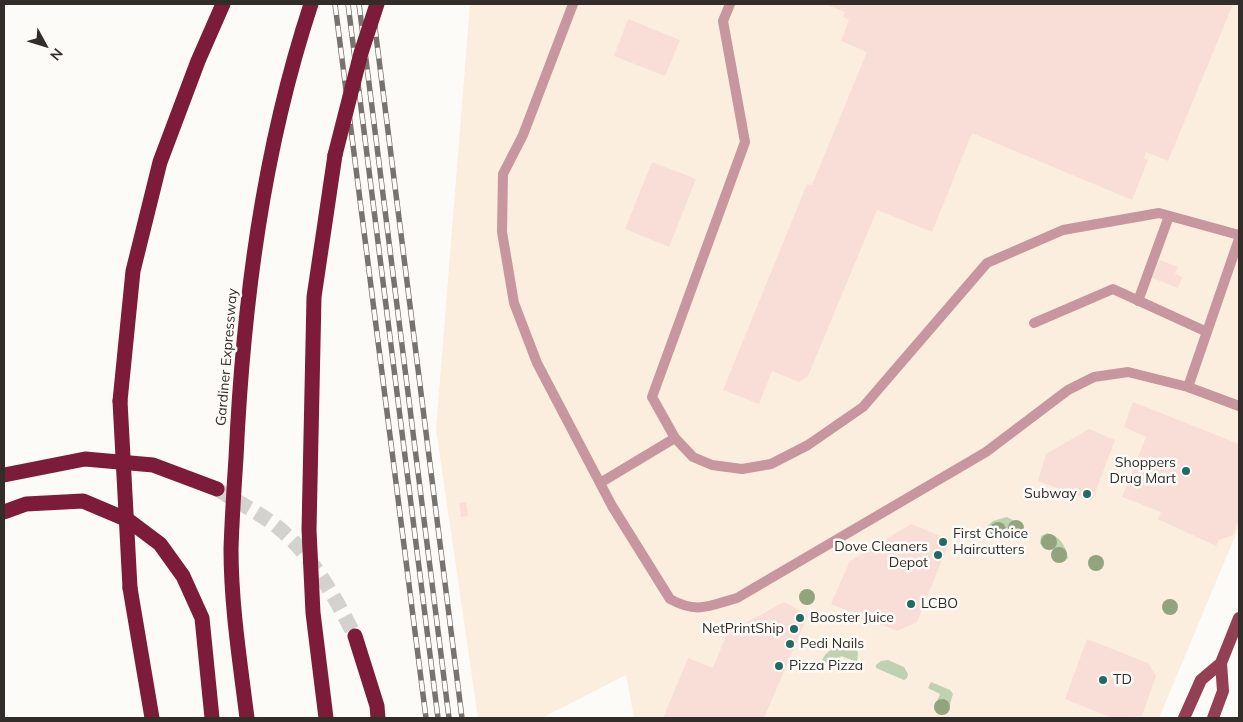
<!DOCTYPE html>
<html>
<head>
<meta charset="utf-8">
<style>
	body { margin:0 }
	#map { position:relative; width:1243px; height:722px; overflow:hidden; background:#fdfbf8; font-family:Mulish,sans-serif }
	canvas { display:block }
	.frame { position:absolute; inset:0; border:5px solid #322d28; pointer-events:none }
	.north { position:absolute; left:20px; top:20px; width:50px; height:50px; -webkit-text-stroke:4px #fdfbf8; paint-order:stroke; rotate:129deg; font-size:14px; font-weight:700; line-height:20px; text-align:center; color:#322d28 }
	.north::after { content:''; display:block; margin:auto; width:18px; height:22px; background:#322d28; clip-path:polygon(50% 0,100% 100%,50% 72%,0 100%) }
</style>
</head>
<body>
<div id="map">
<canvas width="1243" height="722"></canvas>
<div class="frame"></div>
<div class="north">N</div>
</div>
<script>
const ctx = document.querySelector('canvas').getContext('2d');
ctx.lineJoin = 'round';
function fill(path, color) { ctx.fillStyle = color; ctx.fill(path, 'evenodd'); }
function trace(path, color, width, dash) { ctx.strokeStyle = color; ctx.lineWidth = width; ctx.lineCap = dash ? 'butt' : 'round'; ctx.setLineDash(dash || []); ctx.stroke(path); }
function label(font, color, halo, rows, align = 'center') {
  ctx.font = font + ' Mulish,sans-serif'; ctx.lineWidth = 5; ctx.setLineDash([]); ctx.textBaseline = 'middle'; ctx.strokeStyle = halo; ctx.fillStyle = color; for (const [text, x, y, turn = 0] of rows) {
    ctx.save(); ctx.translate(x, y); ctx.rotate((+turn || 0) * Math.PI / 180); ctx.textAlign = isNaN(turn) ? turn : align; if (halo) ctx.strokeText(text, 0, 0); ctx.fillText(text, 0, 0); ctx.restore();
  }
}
const built = new Path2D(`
	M470,4H1239V527L1159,718H634L626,675L542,718H478L436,429Z`);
const green = new Path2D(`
	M1007,517L1020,524L1019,535L1003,529L1000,536L984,529L993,521Z
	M1047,533C1059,535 1066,546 1068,558L1064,562L1052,557L1054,550L1040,544L1041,536Z
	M847,646L854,648L858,652L857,662L841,656L836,668L822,661C825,650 836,647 847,646Z
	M888,660L904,667L908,674L907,678L904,680L876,668V665L881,661Z
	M931,682L950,690L953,694L947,714L934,709L940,694L928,688Z`);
const building = new Path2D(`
	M825,4H1233L1168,161L1146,152L1144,158L1148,160L1132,200L972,133L932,232L877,210L808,376L799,382L772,371L759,404L723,390L807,184L812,185L867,52L841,41L849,20L843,17L845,12Z
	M628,19L680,40L665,76L614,56Z
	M652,162L696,179L669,247L625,229Z
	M1160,260L1178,267L1175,274L1182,277L1178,288L1152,278Z
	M1133,402L1239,444V519L1233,535L1219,540L1216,546L1158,519L1161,512L1122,497L1146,437L1124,427Z
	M1089,429L1115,440L1092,501L1038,481L1046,454Z
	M466,502L468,516L461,517L459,503Z
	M911,524L950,540L917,622L897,631L831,604L850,561Z
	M784,602L808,615L764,718H663L688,658L713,668L727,633Z
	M1087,639L1148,663L1156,676L1142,716L1112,718L1065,699Z`);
const motorwayTunnel = new Path2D(`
	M217,489C236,501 257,512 275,525C312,554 334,596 355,636`);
const service = new Path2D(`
	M573,4L523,135L503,174L502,232L514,303L537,363L612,506L670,599C697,614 709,606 737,598L986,452L1068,390L1094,377L1128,372L1188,387
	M730,4L723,21L745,142L652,397L675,438L693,457L712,465L742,469L771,464L808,445L863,407L987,263L1063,230L1159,213L1239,235
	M1239,239L1188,387L1239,406
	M1138,301L1169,216
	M1034,323L1113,289L1207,332
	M600,483L675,438`);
const primary = new Path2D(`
	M1184,718L1201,680L1221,663
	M1213,718L1223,691L1221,663L1239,618`);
const motorway = new Path2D(`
	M120,401L133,271L160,162L198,61L223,4
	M4,475L85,459L153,465L217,489
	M4,512L26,504L83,501L128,520L160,544L183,576L202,618L212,718
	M130,588L152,718
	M355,636L377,706L378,718
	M247,718C240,662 231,605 231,549C232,518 234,488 236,458C243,304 263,150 311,4
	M326,718L313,613L309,530L314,297L335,155`);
const rail = new Path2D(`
	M335,4L426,718
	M348,4L438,718
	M359,4L449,718
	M372,4L462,718`);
const motorwayBridge = new Path2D(`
	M335,155L361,53L377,4
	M120,401L130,588`);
const trees = [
	[1016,528],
	[998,530],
	[1049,542],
	[1059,555],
	[1096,563],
	[807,597],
	[1170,607],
	[942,707]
];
const markers = [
	[1186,471,5,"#216b64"],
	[1087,494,5,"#216b64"],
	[943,542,5,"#216b64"],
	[938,555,5,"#216b64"],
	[911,604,5,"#216b64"],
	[800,618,5,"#216b64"],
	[794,629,5,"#216b64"],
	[790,644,5,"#216b64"],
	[779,666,5,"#216b64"],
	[1103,680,5,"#216b64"]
];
const streetNames = [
	["Gardiner Expressway",227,357,-85]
];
const poiNames = [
	["Shoppers",1176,463,"right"],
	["Drug Mart",1176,479,"right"],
	["Subway",1077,494,"right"],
	["First Choice",953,534],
	["Haircutters",953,550],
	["Dove Cleaners",928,547,"right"],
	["Depot",928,563,"right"],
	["LCBO",921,604],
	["Booster Juice",810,618],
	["NetPrintShip",784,629,"right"],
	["Pedi Nails",800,644],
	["Pizza Pizza",789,666],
	["TD",1113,680]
];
fill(built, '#fceede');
fill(green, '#bed1b1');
fill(building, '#f8ded7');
trace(motorwayTunnel, '#d4d2ce', 15, [15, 8]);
trace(service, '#c7969e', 10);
trace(primary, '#934054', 12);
trace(motorway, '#7d1b3a', 15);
trace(rail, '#77736f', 5.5);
trace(rail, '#fdfbf8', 4, [11]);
trace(motorwayBridge, '#7d1b3a', 15);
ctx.fillStyle = '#92a47d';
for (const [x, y] of trees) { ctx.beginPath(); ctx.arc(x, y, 8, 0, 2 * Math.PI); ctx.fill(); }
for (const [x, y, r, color] of markers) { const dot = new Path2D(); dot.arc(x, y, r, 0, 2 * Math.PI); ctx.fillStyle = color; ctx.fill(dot); trace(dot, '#fdfbf8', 2); }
label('14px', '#322d28', '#fdfbf8', streetNames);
label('14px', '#322d28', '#fdfbf8', poiNames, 'left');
</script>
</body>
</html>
